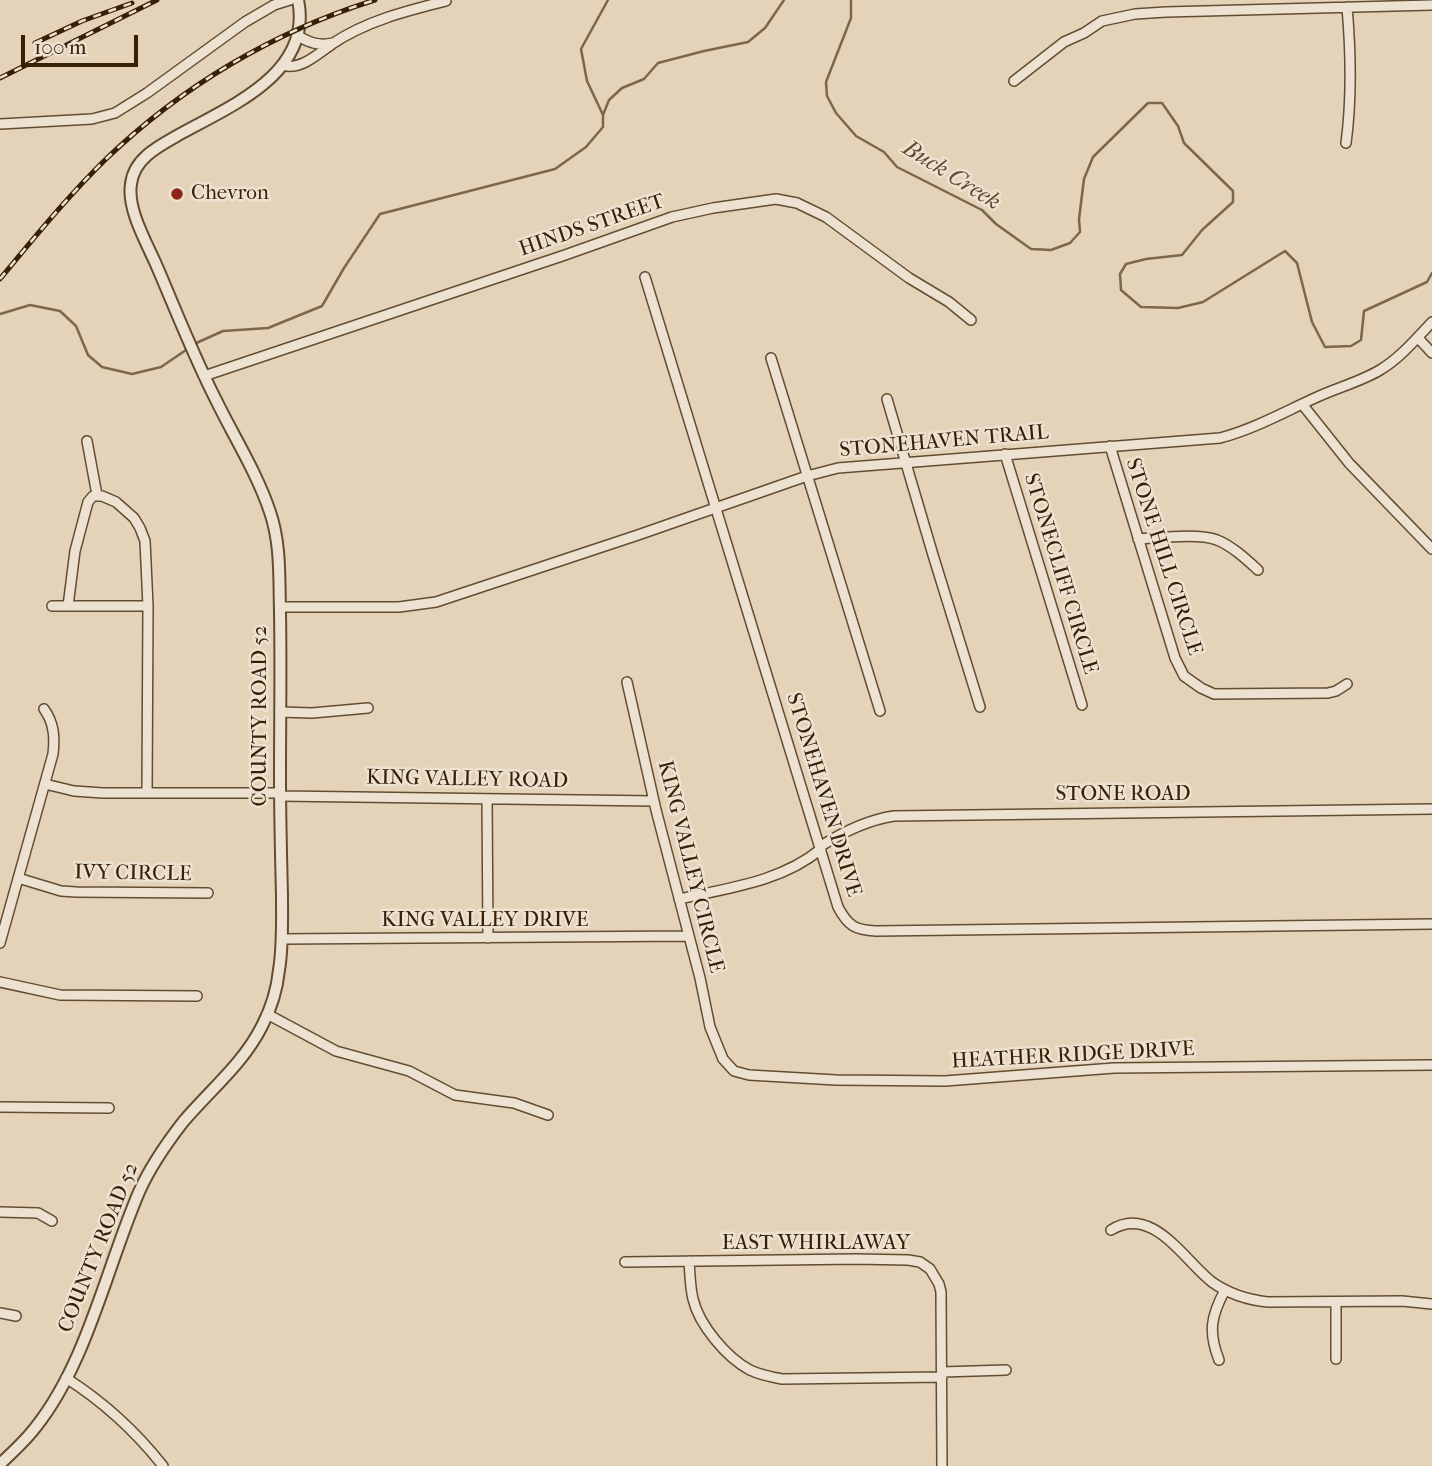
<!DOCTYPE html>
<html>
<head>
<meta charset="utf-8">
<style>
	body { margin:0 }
	#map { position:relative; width:1432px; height:1466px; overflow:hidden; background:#e4d3b8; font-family:"IM FELL French Canon",serif }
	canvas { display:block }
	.scale { position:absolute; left:21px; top:35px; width:117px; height:32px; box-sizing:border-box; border:4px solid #382004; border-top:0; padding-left:9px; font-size:21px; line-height:24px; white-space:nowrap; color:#382004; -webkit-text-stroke:5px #ede2d1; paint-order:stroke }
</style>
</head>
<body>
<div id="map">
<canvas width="1432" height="1466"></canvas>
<div class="scale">100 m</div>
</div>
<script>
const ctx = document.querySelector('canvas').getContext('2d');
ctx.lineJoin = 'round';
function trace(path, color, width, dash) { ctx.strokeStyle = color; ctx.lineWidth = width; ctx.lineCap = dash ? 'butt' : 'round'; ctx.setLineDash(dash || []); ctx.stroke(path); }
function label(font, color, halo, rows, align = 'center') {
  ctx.font = font + ' "IM FELL French Canon",serif'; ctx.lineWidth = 5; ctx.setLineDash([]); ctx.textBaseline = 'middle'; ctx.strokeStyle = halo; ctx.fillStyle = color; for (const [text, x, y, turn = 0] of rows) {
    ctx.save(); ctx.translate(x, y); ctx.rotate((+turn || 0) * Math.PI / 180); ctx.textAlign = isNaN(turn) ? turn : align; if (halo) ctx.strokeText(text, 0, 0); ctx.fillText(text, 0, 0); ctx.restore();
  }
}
const stream = new Path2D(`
	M851,0V18L826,82L827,96L836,113L856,136L884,152L897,167L982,210L996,224L1031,249L1051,250L1070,243L1080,232L1079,219L1084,179L1093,157L1148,103H1162L1178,126L1184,143L1233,191V202L1202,230L1182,255L1146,259L1126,264L1120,274L1121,290L1141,307L1178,308L1203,302L1285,251L1297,263L1312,322L1325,347L1351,346L1361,340L1364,311L1427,282L1432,273
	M603,115L587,81L581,49L608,0
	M0,314L30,305L60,311L76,326L88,355L102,367L132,374L161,367L189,348
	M194,344L223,331L268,328L322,306L344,268L380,214L555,169L586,147L603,127V115L609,100L622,88L644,79L658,63L704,51L748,42L765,28L784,0`);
const minor = new Path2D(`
	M298,36C310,43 319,46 333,43
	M282,65C300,71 318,54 332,44C366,21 406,11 446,1
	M1014,81L1064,42L1084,33L1102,21L1135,14L1166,12L1432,5
	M0,124L92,119L115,113L147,93L245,22L274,5L290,0
	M1346,143C1352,98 1351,53 1347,7
	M645,277L838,907C848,926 855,930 876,931L1432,924
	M1418,338L1432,353
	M771,358L880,711
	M204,376L565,255L672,217L713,208L776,199L797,203L826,217L909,278L949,302L971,320
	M887,399L933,555L980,707
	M1302,404L1349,463L1432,549
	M87,441L97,495
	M1110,446L1175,658L1184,676L1201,688L1214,694L1328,693L1336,691L1347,684
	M1005,454L1082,705
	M1138,539C1159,538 1198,533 1217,540C1232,546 1246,559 1258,570
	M52,606H148
	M68,606L75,551L88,502L93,496H102L116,502L134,518L140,528L145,541L148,606L147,793
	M280,607H399L436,602L638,535L807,476L838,468L1220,438C1254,429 1284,412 1315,398C1336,388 1360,382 1380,370C1400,358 1416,339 1432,322
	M627,682L656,810L700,978L710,1027L723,1059L734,1071L749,1075L836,1080L945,1081L1114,1068L1432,1065
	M280,712L312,713L368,708
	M45,784L74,791L103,793H280
	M280,796L654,801
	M487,799L488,938
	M821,846C843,832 867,820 894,816L1432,809
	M18,878L61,891L76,892L208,893
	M679,899C728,888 781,882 821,849
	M282,939L688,936
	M0,943L53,754C55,737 54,723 44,709
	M0,982L60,995L197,996
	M267,1014L336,1051L409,1071L455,1095L514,1103L548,1115
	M0,1107L109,1108
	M0,1212L38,1213L52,1221
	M1111,1230C1152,1204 1184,1260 1212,1282C1229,1294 1248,1300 1268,1302L1402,1301L1432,1304
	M689,1261C690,1274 690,1287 693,1299C699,1325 727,1358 750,1370C760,1375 771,1377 782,1379L942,1377
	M625,1262L856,1259L908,1260L920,1262L930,1269L939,1284L941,1292L942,1466
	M1336,1302V1359
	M0,1313L16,1316
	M1219,1360C1208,1332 1211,1316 1225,1290
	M942,1372L1006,1370
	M66,1378C102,1401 137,1433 163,1466`);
const tertiary = new Path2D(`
	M0,1464C12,1453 25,1441 35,1428C87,1363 106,1269 139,1192C150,1167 166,1144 183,1122C210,1090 243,1064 262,1026C271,1009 277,989 279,970C283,946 282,920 282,895C281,856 280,817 280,778C280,723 281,667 280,611C279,578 281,544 270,512C257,473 234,437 216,400C193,355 175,308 155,262C145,240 127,208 131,184C134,157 161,145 182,133C233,105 313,72 298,0`);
const rail = new Path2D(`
	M35,43L82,21L132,3
	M0,78L157,0
	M0,279C34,238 68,196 106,159C182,86 275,31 375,0`);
const markers = [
	[177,194,7,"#8f2418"]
];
const poiNames = [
	["Chevron",191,194]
];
const streetNames = [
	["HINDS STREET",592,226,-19],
	["STONEHAVEN TRAIL",944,442,-5],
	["STONE HILL CIRCLE",1163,557,72],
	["STONECLIFF CIRCLE",1060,574,73],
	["COUNTY ROAD 52",261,716,-90],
	["KING VALLEY ROAD",467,780,1],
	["STONEHAVEN DRIVE",823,795,73],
	["STONE ROAD",1123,795],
	["KING VALLEY CIRCLE",690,867,76],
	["IVY CIRCLE",133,874,1],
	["KING VALLEY DRIVE",485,921],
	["HEATHER RIDGE DRIVE",1073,1056,-3],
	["EAST WHIRLAWAY",816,1244],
	["COUNTY ROAD 52",99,1248,-68]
];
const waterNames = [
	["Buck Creek",951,176,32]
];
trace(stream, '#7c674b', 2.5);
trace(minor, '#634d31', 12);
trace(tertiary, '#634d31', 14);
trace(minor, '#ede2d1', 9);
trace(tertiary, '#ede2d1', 10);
trace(rail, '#382004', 5);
trace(rail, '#ede2d1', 2.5, [8]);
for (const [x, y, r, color] of markers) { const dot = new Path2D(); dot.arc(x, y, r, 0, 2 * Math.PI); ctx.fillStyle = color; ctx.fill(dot); trace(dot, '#ede2d1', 2.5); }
label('21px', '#382004', '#ede2d1', poiNames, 'left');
label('21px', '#382004', '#ede2d1', streetNames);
label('italic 23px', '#60492e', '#ede2d1', waterNames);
</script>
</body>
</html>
